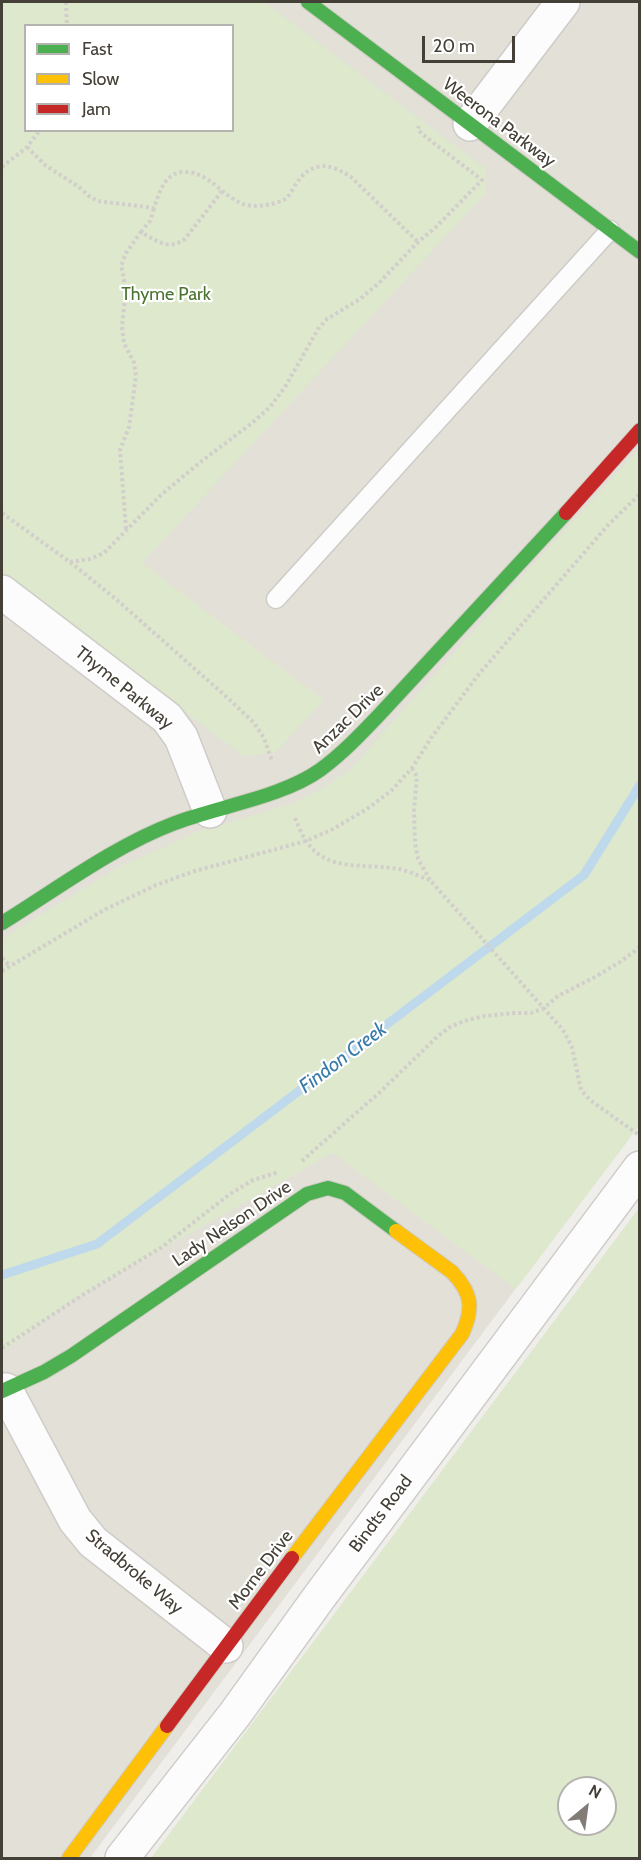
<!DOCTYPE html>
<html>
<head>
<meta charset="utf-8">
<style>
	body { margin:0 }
	#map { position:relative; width:641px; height:1860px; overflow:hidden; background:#f0eeeb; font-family:Cabin,sans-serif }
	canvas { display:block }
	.frame { position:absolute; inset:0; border:3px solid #454037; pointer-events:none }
	.legend { position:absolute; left:24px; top:24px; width:210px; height:108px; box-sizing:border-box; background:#fff; border:2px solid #b5b3af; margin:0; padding:8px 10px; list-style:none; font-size:18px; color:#454037 }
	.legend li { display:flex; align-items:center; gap:12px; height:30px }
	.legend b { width:30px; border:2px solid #b5b3af }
	.north { position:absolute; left:557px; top:1776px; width:60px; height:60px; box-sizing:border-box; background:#fff; border:2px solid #b5b3af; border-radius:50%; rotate:29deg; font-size:16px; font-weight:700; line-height:24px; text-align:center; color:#454037 }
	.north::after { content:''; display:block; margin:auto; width:21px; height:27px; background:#817d76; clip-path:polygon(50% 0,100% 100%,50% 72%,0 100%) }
	.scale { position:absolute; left:422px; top:36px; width:93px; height:27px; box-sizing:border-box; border:3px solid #454037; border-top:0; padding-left:8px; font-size:18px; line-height:21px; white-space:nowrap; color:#454037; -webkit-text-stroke:4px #fff; paint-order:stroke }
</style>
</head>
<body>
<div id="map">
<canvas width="641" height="1860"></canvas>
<div class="frame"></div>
<ul class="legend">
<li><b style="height:8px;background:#4caf50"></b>Fast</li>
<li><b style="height:8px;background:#ffc107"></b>Slow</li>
<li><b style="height:8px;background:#c62828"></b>Jam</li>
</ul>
<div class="north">N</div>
<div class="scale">20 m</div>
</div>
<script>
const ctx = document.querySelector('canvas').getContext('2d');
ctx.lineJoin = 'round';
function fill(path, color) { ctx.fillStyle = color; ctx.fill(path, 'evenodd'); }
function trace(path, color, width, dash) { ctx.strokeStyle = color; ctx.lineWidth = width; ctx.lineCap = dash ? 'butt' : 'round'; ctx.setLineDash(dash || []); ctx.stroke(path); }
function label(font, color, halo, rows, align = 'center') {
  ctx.font = font + ' Cabin,sans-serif'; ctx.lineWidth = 4.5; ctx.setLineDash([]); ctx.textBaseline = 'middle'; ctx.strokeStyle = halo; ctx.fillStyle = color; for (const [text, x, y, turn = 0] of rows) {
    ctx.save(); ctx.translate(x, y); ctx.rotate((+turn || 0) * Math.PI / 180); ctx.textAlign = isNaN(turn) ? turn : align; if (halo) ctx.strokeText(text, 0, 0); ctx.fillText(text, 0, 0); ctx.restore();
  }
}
const residential = new Path2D(`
	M2,2H639V1124L90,1858H2ZM26,26H232V130H26Z`);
const green = new Path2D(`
	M2,2H264L485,168L486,193L142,563L324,700L275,753L244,756L2,574ZM26,26H232V130H26Z
	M639,449V1126L516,1289L332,1153L67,1303L2,1353V939L117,868L197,832L295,803L323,788L351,769L518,581Z
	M639,1208V1858H151ZM569,1788H605V1824H569Z`);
const stream = new Path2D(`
	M2,1275L97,1244L584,875L640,785`);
const path = new Path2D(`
	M66,2L67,26
	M27,147L45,165L79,187L90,197L98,201L154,208C159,193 165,172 184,172C212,171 226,205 254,206C263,206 277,204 285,199C290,196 293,188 296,184C312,160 330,163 351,177L417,241
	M2,167L27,147L40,130
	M141,232L150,221L154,208
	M2,513L70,562L117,600L230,700L254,723L264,738L272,761
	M126,529L120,450L129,427L136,376L134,363L124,343L122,327L125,298L124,278L121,266L126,253L141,232C157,241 168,251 185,239L222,191
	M70,562L90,559L104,553L161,495L198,464L252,423L270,407L285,387L318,329L327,319L360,299L378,284L418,242L436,227L482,180L422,134L418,129L419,126
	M412,768L417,777L414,810L415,843L418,859L430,880
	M295,818C298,825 301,833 305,839C324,873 367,863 399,869C409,871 420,877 430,880L563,1030L572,1047L581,1090L590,1100L639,1135
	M2,958L10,966
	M2,971L104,910L156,885L195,871L306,841L333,829L367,809L391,791L412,768L431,738L479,674L609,524L640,494
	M302,1161L380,1092L438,1036L450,1027L464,1021L485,1016L514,1013H531L544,1008L558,996L595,977L620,962L640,947
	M2,1348L81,1296L162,1247L230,1194L253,1180L279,1172`);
const lane = new Path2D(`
	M276,599L610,230`);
const street = new Path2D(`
	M470,124L563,2
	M2,592L167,718L181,737L210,811
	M6,1390L75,1520L93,1542L226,1646
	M122,1858L235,1714L320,1596L640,1168`);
const fast = new Path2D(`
	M308,2L640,252
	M2,923C57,889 114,846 175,823C220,806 282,797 320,770C342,754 361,734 380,714L566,513
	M2,1391L44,1372L71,1356L307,1194L328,1188L345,1193L396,1231`);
const slow = new Path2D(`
	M292,1558L462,1334C474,1308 472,1293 452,1272L396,1231
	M69,1858L167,1726`);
const jam = new Path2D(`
	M566,513L640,430
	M167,1726L292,1558`);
const streetNames = [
	["Weerona Parkway",499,123,37],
	["Thyme Parkway",124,688,39],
	["Anzac Drive",348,719,-44],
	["Lady Nelson Drive",232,1224,-34],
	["Bindts Road",381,1514,-53],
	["Morne Drive",261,1570,-53],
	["Stradbroke Way",134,1572,40]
];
const parkNames = [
	["Thyme Park",166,295]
];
const waterNames = [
	["Findon Creek",343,1058,-37]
];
fill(residential, '#e3e0d8');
fill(green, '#dde8cc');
trace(stream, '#bed9eb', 9);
trace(lane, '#ceccc8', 21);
trace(street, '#ceccc8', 36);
trace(fast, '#cecbc2', 16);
trace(slow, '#cecbc2', 16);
trace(jam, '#cecbc2', 16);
trace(path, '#d1cecb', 4, [3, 3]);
trace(lane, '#fdfcfc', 18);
trace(street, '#fdfcfc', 33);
trace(fast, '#4caf50', 14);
trace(slow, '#ffc107', 14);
trace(jam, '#c62828', 14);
label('18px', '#454037', '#fff', streetNames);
label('18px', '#49732e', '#fff', parkNames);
label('italic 20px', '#377baa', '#fff', waterNames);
</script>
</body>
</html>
